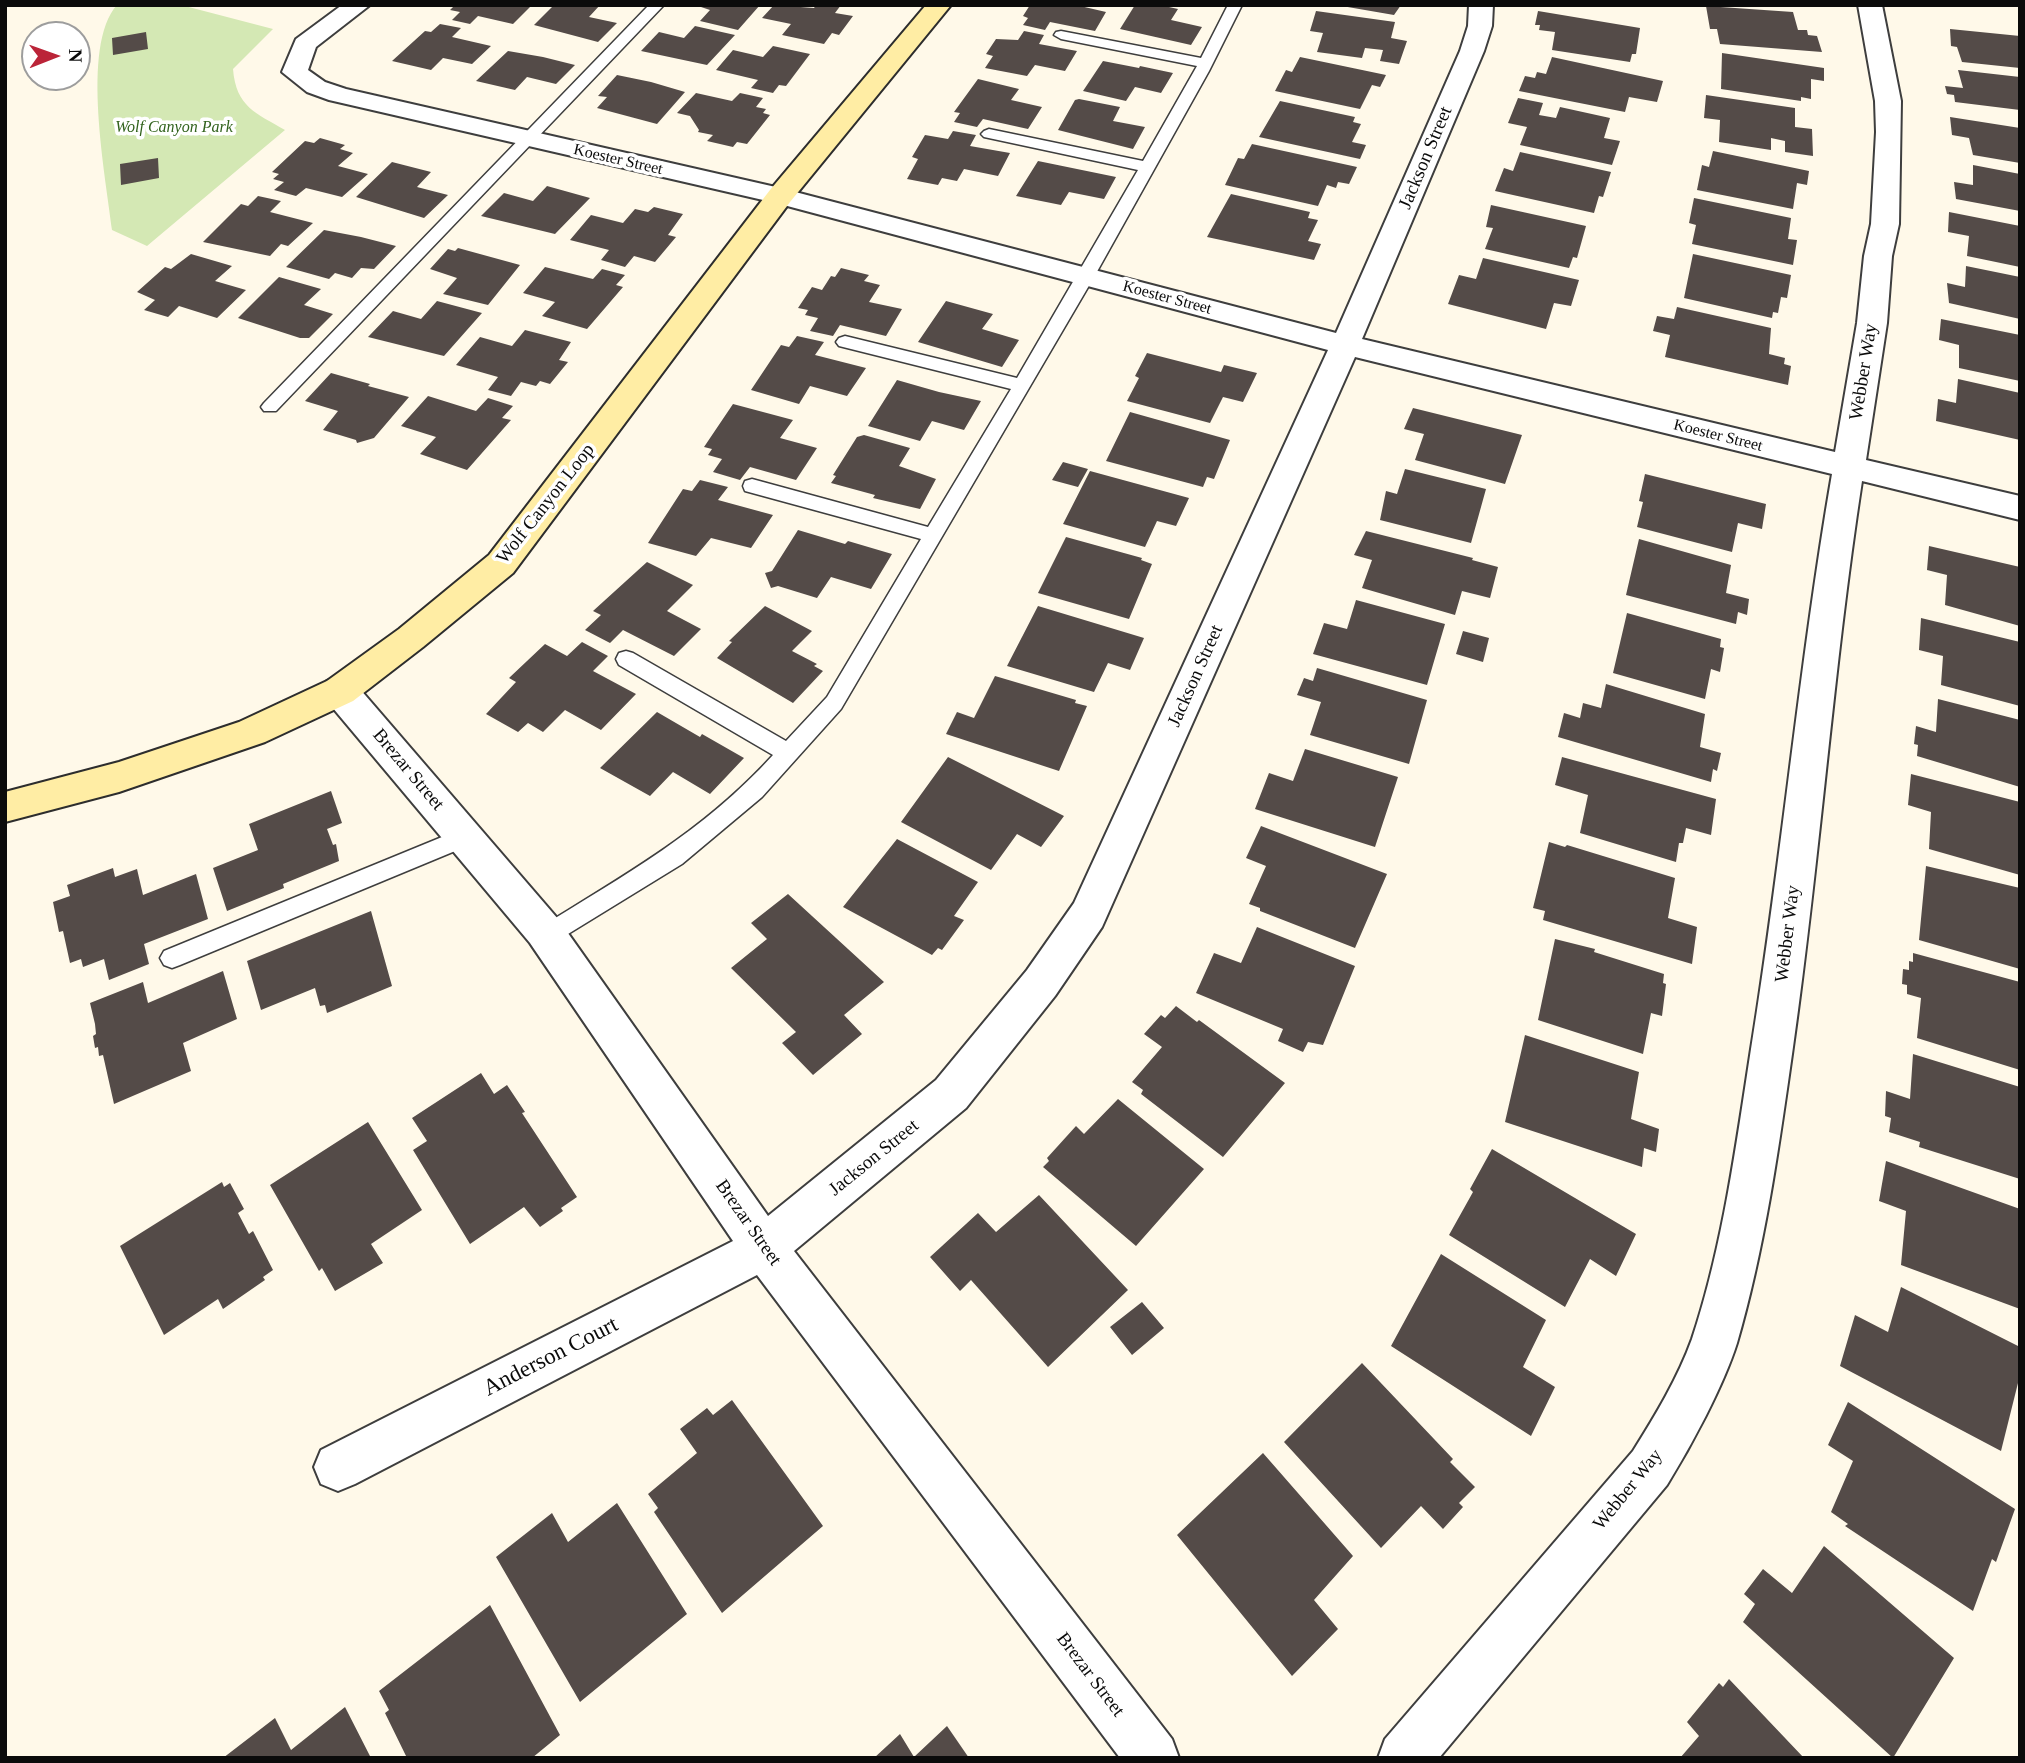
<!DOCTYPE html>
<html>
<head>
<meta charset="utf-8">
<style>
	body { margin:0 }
	#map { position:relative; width:2025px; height:1763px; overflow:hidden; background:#fff9e9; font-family:Georgia,serif }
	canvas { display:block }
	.frame { position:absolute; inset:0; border:7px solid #0b0b0b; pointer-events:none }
	.north { position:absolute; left:21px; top:21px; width:70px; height:70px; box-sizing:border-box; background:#fff; border:2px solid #9d9d9d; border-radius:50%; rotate:89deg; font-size:19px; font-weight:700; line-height:28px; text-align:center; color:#0b0b0b }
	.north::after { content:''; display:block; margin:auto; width:24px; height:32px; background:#bb2438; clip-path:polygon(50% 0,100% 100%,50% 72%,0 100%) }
</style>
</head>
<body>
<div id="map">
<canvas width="2025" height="1763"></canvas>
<div class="frame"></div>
<div class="north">N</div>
</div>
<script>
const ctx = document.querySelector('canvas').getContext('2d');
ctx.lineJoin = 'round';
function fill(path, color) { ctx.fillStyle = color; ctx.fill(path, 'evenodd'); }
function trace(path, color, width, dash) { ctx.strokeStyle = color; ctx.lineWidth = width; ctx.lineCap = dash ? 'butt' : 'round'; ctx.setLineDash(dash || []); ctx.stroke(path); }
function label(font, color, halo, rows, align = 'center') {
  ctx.font = font + ' Georgia,serif'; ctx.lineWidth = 7; ctx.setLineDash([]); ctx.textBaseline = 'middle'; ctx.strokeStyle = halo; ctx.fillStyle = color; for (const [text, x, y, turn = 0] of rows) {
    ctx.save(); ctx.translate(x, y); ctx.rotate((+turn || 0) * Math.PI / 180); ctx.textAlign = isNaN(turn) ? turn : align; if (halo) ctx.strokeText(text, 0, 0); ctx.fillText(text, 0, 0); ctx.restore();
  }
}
const green = new Path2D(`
	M117,5H181L273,29L233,69C236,107 256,113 285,130L147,246L112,230C106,177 80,46 117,5Z`);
const building = new Path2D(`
	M455,5H532L513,24L478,16L470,24L452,20L460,12L450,10Z
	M554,5H600L589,17L617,23L598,42L534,25Z
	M695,5H760L738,30L700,21L710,10Z
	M774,5L814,8L816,5H841L835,13L853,16L839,35L832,33L824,44L782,35L791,24L762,18Z
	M1030,5H1076L1106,12L1095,31L1050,22L1045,30L1023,25L1028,18L1023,16Z
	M1135,5H1160L1178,9L1171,20L1202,27L1191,45L1120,29Z
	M1336,5H1401L1394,15Z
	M1706,6L1793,12L1798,30H1807L1808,35L1817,36L1822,52L1720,44L1717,29H1710Z
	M1316,11L1395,22L1391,38L1407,41L1399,64L1380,61L1383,50L1365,48L1362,58L1317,52L1323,33L1310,31Z
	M1538,11L1640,28L1636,54H1632L1630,62L1552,50L1555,32L1539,30L1540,25H1535Z
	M440,24L461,28L452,37L491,46L472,64L443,58L431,70L392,61L425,31L431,32Z
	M695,26L735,35L707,65L641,51L659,32L684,38Z
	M1950,29L2020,36V68L1962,62L1957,47L1951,46Z
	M1024,31L1044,35L1039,44L1077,51L1065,71L1035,65L1027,76L985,68L993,56L986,54L996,39L1018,40Z
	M146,32L148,49L113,55L112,38Z
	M773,46L810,54L786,86L779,85L773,93L751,88L758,80L716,70L733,50L763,57Z
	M508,51L543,57L575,65L556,84L527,77L515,90L476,81Z
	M1722,53L1824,68V81L1811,79V99L1801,97V101L1721,89Z
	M1300,57L1386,75L1380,87L1372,85L1360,109L1275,91L1286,70L1292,72Z
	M1552,57L1663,81L1657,102L1629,97L1625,112L1519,91L1525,76L1535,78L1537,72L1546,74Z
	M1103,61L1139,68L1140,66L1173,73L1161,93L1135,87L1126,101L1083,91Z
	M1958,70L2020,77V110L1955,102L1954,95L1947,94L1945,86L1963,88Z
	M617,75L651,82L685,92L657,124L597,108L607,97L598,96Z
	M978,79L1019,89L1011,100L1042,107L1028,129L983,119L977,127L954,122L960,113L954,112Z
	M696,93L732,101L740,93L763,98L756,107L766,109L763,113L770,115L747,144L737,142L733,147L707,141L713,135L698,132L699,130L690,116L677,113Z
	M1706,95L1795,108V127L1812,129L1813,156L1785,152V141L1771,138V150L1719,142L1720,120L1704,118Z
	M1518,98L1543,103L1539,115L1556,118L1560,107L1610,118L1604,138L1620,141L1612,165L1520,145L1527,127L1508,123Z
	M1079,99L1120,107L1113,121L1145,127L1133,149L1058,130L1075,100Z
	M1280,101L1355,117L1353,122L1361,124L1352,142L1366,145L1360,159L1259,137Z
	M1950,117L2020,128V163L1973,155L1969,138L1952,135Z
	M953,131L976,135L970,146L1010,153L998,176L964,169L957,181L942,178L938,185L907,179L918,159L912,157L925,135L948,139Z
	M320,138L345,145L340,149L353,153L338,166L368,174L342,197L306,188L296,196L274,190L284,182L273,179L279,174L272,172L305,141L314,143Z
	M1252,144L1357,167L1349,184L1338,182L1336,188L1327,185L1318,206L1225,185L1238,158L1244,159Z
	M1713,151L1809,171L1807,185L1797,183L1793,209L1697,190L1702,165L1709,167Z
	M1520,152L1611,172L1603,197L1599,196L1594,213L1495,191L1504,168L1513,171Z
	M158,158L159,178L121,185L120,164Z
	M1038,161L1116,177L1104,199L1069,192L1061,205L1016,196Z
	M392,162L431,172L417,187L448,195L424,218L356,197Z
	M1973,165L2020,174V211L1956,199L1954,182L1973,185Z
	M547,186L590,198L555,234L481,216L504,193L533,201Z
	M1231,194L1310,212L1308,218L1318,220L1308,241L1321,244L1314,260L1207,237Z
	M258,196L281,201L270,212L313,223L288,246L281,244L270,256L203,242L241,204L248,206Z
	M1694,198L1791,218L1788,239L1797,240L1793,265L1692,244L1696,225L1689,223Z
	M1491,205L1586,226L1577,258L1573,257L1569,268L1485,249L1493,228L1486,227Z
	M654,207L683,214L668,235L676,237L655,262L634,256L625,267L601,260L609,250L570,240L591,215L623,223L635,209L648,212Z
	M1949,212L2020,226V267L1967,256L1969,236L1948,232Z
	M324,230L361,237L396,246L374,269L361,268L352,278L335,273L329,279L286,267Z
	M458,248L520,265L488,305L443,294L457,278L430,269L448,249L455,251Z
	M191,254L232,266L215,281L246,290L217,318L179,306L168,317L144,310L155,300L137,292L165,267L171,269Z
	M1693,254L1791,275L1787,298L1781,297L1778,313L1773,312L1772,318L1684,298Z
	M1483,258L1579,280L1571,306L1554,303L1546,329L1448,304L1459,275L1476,279Z
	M1966,266L2020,277V319L1949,303L1947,283L1965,287Z
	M545,267L593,279L602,269L625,275L616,285L623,287L587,329L542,316L555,302L523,293Z
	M841,268L869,275L864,281L880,285L869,302L902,309L886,336L840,325L833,336L810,331L818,318L805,315L808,310L798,308L812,287L822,290L831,276L835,277Z
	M279,277L321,289L304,305L333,314L309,338H300L238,318Z
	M437,301L482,313L444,356L368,337L393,311L421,319Z
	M946,301L993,314L982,329L1019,340L1002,367L918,342Z
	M1677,307L1771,328L1769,354L1785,358L1784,364L1791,366L1788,385L1665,357L1670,335L1653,331L1657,316L1674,319Z
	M1941,319L2020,335V381L1959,368V345L1939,340Z
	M525,330L571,342L559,360L568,362L550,384L540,381L536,386L521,382L511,396L488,390L498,377L456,365L480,337L512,346Z
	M797,336L824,342L815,355L866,368L847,396L810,386L799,404L751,390L781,345L789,347Z
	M1147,353L1221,372L1224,365L1257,373L1243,402L1223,397L1210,423L1127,401L1139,378L1135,376Z
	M331,373L370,384L368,386L409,397L374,438L357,443L356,440L323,430L338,411L305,401Z
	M1958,379L2020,393V440L1936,421L1938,399L1956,403Z
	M897,380L939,392L981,401L964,430L932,421L920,441L868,426Z
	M428,396L476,411L488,398L513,406L502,418L511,420L467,470L420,454L436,437L401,426Z
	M733,404L793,420L780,438L817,448L796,480L750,467L740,480L713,472L722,459L708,455L712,449L704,447Z
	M1413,408L1522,435L1505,484L1415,460L1424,434L1404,429Z
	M1130,412L1230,440L1214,479L1207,477L1203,487L1106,461Z
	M864,435L910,448L899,466L936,479L920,509L873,498L875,495L831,483L836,476L833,475L857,437Z
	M1063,462L1088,469L1078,487L1052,480Z
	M1405,469L1486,489L1471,543L1380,520L1386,491L1397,494Z
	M1090,471L1189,498L1176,526L1157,521L1145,547L1063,524Z
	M1645,474L1766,504L1762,529L1738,523L1732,552L1637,527L1643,502L1639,501Z
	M700,480L728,487L718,500L773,515L751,548L711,538L696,556L648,543L683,489L692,491Z
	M798,530L845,544L848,541L892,554L871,589L831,577L817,598L778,586L771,588L765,573L772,571Z
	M1366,531L1473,558L1472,560L1498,567L1490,598L1462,591L1455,615L1362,588L1372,560L1354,555Z
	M1066,537L1142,558L1141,560L1152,564L1129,619L1038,593Z
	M1639,539L1731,565L1726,593L1749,599L1747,615L1738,612L1736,624L1626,595Z
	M1929,546L2020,567V626L1945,605L1947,575L1927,570Z
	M647,562L693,585L667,611L701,629L674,656L623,630L610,643L585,630L601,615L593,611Z
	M1356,600L1445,624L1427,685L1313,654L1324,623L1347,629Z
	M765,606L812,631L792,651L817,664L814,666L823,671L793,703L717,658L732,642L729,641Z
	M1038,606L1144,638L1130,670L1108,663L1094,692L1007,666Z
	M1627,613L1721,639L1720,647L1724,648L1720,672L1711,669L1705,699L1613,673Z
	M1921,618L2020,642V706L1941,685L1943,656L1919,650Z
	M1463,631L1489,638L1483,662L1456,654Z
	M582,642L608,656L593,671L636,694L601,730L565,710L543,732L528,723L518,732L486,714L516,682L509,678L545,644L567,656Z
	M1317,668L1427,700L1409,764L1310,735L1321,702L1297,695L1304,678L1313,681Z
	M995,676L1076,700L1075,703L1087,706L1059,771L946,734L957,712L974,718Z
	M1606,684L1705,714L1700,747L1721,753L1717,771L1713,769L1711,782L1558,737L1564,713L1580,718L1583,703L1601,708Z
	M1938,699L2020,720V787L1917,756L1918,745L1914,744L1916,726L1936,732Z
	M657,712L700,737L702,734L744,758L710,794L673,772L650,796L600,768Z
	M1305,749L1398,777L1375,847L1255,809L1269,773L1293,781Z
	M948,757L1064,816L1041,847L1017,834L991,870L901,822Z
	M1562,757L1716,799L1711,835L1686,828L1683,843H1679L1676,862L1580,833L1588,795L1555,785Z
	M1911,774L2020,802V875L1929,849L1931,812L1908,805Z
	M331,791L342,823L327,829L333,845L336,844L339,861L283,884L284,888L227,911L213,868L258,850L249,824Z
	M1261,826L1387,874L1355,948L1260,911V908L1249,904L1266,866L1246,858Z
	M897,839L978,882L954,916L964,920L942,950L938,948L932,955L843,907Z
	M1549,842L1565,847L1567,845L1675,878L1668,918L1697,927L1692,964L1543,920L1545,911L1533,908Z
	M1926,866L2020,888V969L1919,940Z
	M113,868L115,877L137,869L143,895L196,874L208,919L144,944L149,964L109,980L104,959L83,967L81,959L70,963L63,931L59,932L53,902L70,896L67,885Z
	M788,894L884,982L844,1015L862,1034L813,1075L782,1043L796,1032L731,968L767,939L751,923Z
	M371,911L392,986L327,1013L325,1005L320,1006L315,988L261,1010L247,961Z
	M1257,927L1355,966L1323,1045L1308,1042L1303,1052L1278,1041L1283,1029L1196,993L1214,953L1241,963Z
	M1555,939L1595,949L1594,952L1664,974L1663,983L1666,984L1662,1016L1651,1013L1643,1054L1538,1020Z
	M1913,953L2020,982V1070L1917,1038L1921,998L1907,994V985L1902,984L1903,969L1909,970V961L1913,962Z
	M223,971L237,1019L183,1043L191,1071L114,1104L103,1055L99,1056L98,1047L95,1048L93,1036L96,1034L95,1024L90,1003L143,982L148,1003Z
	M1176,1006L1197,1022L1199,1020L1285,1083L1223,1157L1141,1094L1143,1090L1132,1082L1162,1047L1144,1034L1161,1015L1165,1018Z
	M1525,1035L1639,1072L1631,1119L1659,1129L1656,1152L1644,1148L1642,1167L1505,1122Z
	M1913,1054L2020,1087V1179L1919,1147L1920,1142L1889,1132L1891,1118L1885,1116L1886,1091L1910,1099Z
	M481,1073L494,1094L507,1085L525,1112L522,1113L577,1197L561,1208L563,1211L540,1227L524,1207L470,1244L413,1150L427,1141L412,1118Z
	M1118,1099L1204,1169L1136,1246L1043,1167L1049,1161L1047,1158L1076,1126L1084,1134Z
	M368,1122L422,1210L371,1244L383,1263L335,1291L322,1268L319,1271L270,1185Z
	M1492,1149L1636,1234L1616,1276L1590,1259L1565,1307L1449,1235L1473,1192L1470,1189Z
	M1886,1161L2020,1209V1309L1901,1265L1906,1211L1879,1201Z
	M222,1182L224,1187L230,1183L244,1209L238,1213L249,1234L253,1231L273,1270L263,1277L265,1280L223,1309L218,1299L164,1335L120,1246Z
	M1039,1195L1128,1290L1048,1367L971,1280L960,1291L930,1257L978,1213L996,1232Z
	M1441,1254L1546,1320L1523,1367L1555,1387L1531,1436L1391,1346Z
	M1901,1287L2020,1347V1375L2001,1451L1840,1366L1855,1315L1888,1332Z
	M1142,1302L1164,1328L1132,1355L1110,1327Z
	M1362,1363L1453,1459L1450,1462L1475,1487L1459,1503L1463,1507L1443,1529L1421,1506L1381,1548L1284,1442Z
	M732,1400L823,1526L722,1613L654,1512L658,1508L648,1494L697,1453L680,1429L707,1408L713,1415Z
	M1848,1402L2015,1509L1996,1562L1992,1559L1973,1611L1845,1526L1848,1524L1831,1512L1853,1461L1828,1445Z
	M1263,1453L1353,1556L1314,1600L1338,1629L1292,1676L1177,1535Z
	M617,1503L687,1614L580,1702L496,1557L552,1513L568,1542Z
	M1824,1546L1954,1658L1893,1758L1743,1622L1755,1604L1744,1594L1763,1569L1792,1593Z
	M490,1605L560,1735L532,1758H407L385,1713L389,1710L379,1691Z
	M1729,1679L1804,1758H1680L1699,1736L1687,1722L1719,1683L1723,1687Z
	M345,1707L371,1758H223L275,1718L291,1750Z
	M947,1726L969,1758H874L900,1734L914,1757Z`);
const lane = new Path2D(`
	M649,5H664L276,411H264L261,407L264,403Z
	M1228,5H1242L1209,71L1094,277L841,709L762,797L682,864L555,942L547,945L539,942L535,935L539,928C625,875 704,831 773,755L619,665L616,659L619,653L626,651L633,653L786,741L827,697L921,539L745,491L743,486L745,481L752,479L928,527L1011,389L839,346L836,342L839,338L845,336L1017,378L1138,170L984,137L981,134L984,131L989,129L1143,161L1197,66L1061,39L1054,35L1056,32L1061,31L1201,58Z
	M464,828L472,830L475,837L472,844L180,965L172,968L164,965L160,958L164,951Z`);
const street = new Path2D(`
	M342,5H370L316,47L308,70L325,82L346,89L780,188L1336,333L1460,51L1468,26L1469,5H1493L1492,26L1484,51L1362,339L1835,452L1857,323L1864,256L1871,224L1876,132L1875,101L1858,5H1882L1901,101L1899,224L1892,256L1887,323L1866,460L2020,496V520L1862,481C1833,669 1820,859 1793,1047C1779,1146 1765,1247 1737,1343C1723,1387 1691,1446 1667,1485L1439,1758H1378L1385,1739L1633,1451C1655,1416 1678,1378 1692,1339C1723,1246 1736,1146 1751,1049C1782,858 1799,665 1832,474L1355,357L1102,927L1055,996L966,1108L794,1251L1172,1739L1179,1758H1120L757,1275L355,1484L338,1491L321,1484L314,1467L321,1450L733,1241L530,943L327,701L322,691L327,681L340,677L353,681L558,919L768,1216L936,1080L1027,970L1074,903L1328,350L776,203L329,100L307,92L282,72L296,39Z`);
const secondary = new Path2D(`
	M926,5H951L790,202L513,573L423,647L353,701L265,742L119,792L5,822V792L119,762L239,722L327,681L399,629L489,555L770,190Z`);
const farParknames = [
	["Wolf Canyon Park",174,128]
];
const farStreetnames = [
	["Koester Street",618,160,13],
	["Koester Street",1167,298,15],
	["Koester Street",1718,436,14]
];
const streetNames = [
	["Jackson Street",1426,158,-67],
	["Webber Way",1864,372,-81],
	["Wolf Canyon Loop",546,504,-52],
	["Jackson Street",1196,676,-66],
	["Brezar Street",408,770,50],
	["Webber Way",1788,934,-83],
	["Jackson Street",874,1158,-39],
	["Brezar Street",748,1223,55],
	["Webber Way",1628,1490,-51],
	["Brezar Street",1090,1675,53]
];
const nearStreetnames = [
	["Anderson Court",551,1357,-27]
];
fill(green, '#d4e8b4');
fill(building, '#544b48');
trace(lane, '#3e3e3e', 3);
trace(street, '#3e3e3e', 4);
trace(secondary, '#2d2d2d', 4);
fill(lane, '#fff');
fill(street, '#fff');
fill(secondary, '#ffeda4');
label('italic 16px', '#31621c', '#fff', farParknames);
label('16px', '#0b0b0b', '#fff', farStreetnames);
label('19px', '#0b0b0b', '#fff', streetNames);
label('23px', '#0b0b0b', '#fff', nearStreetnames);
</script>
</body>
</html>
